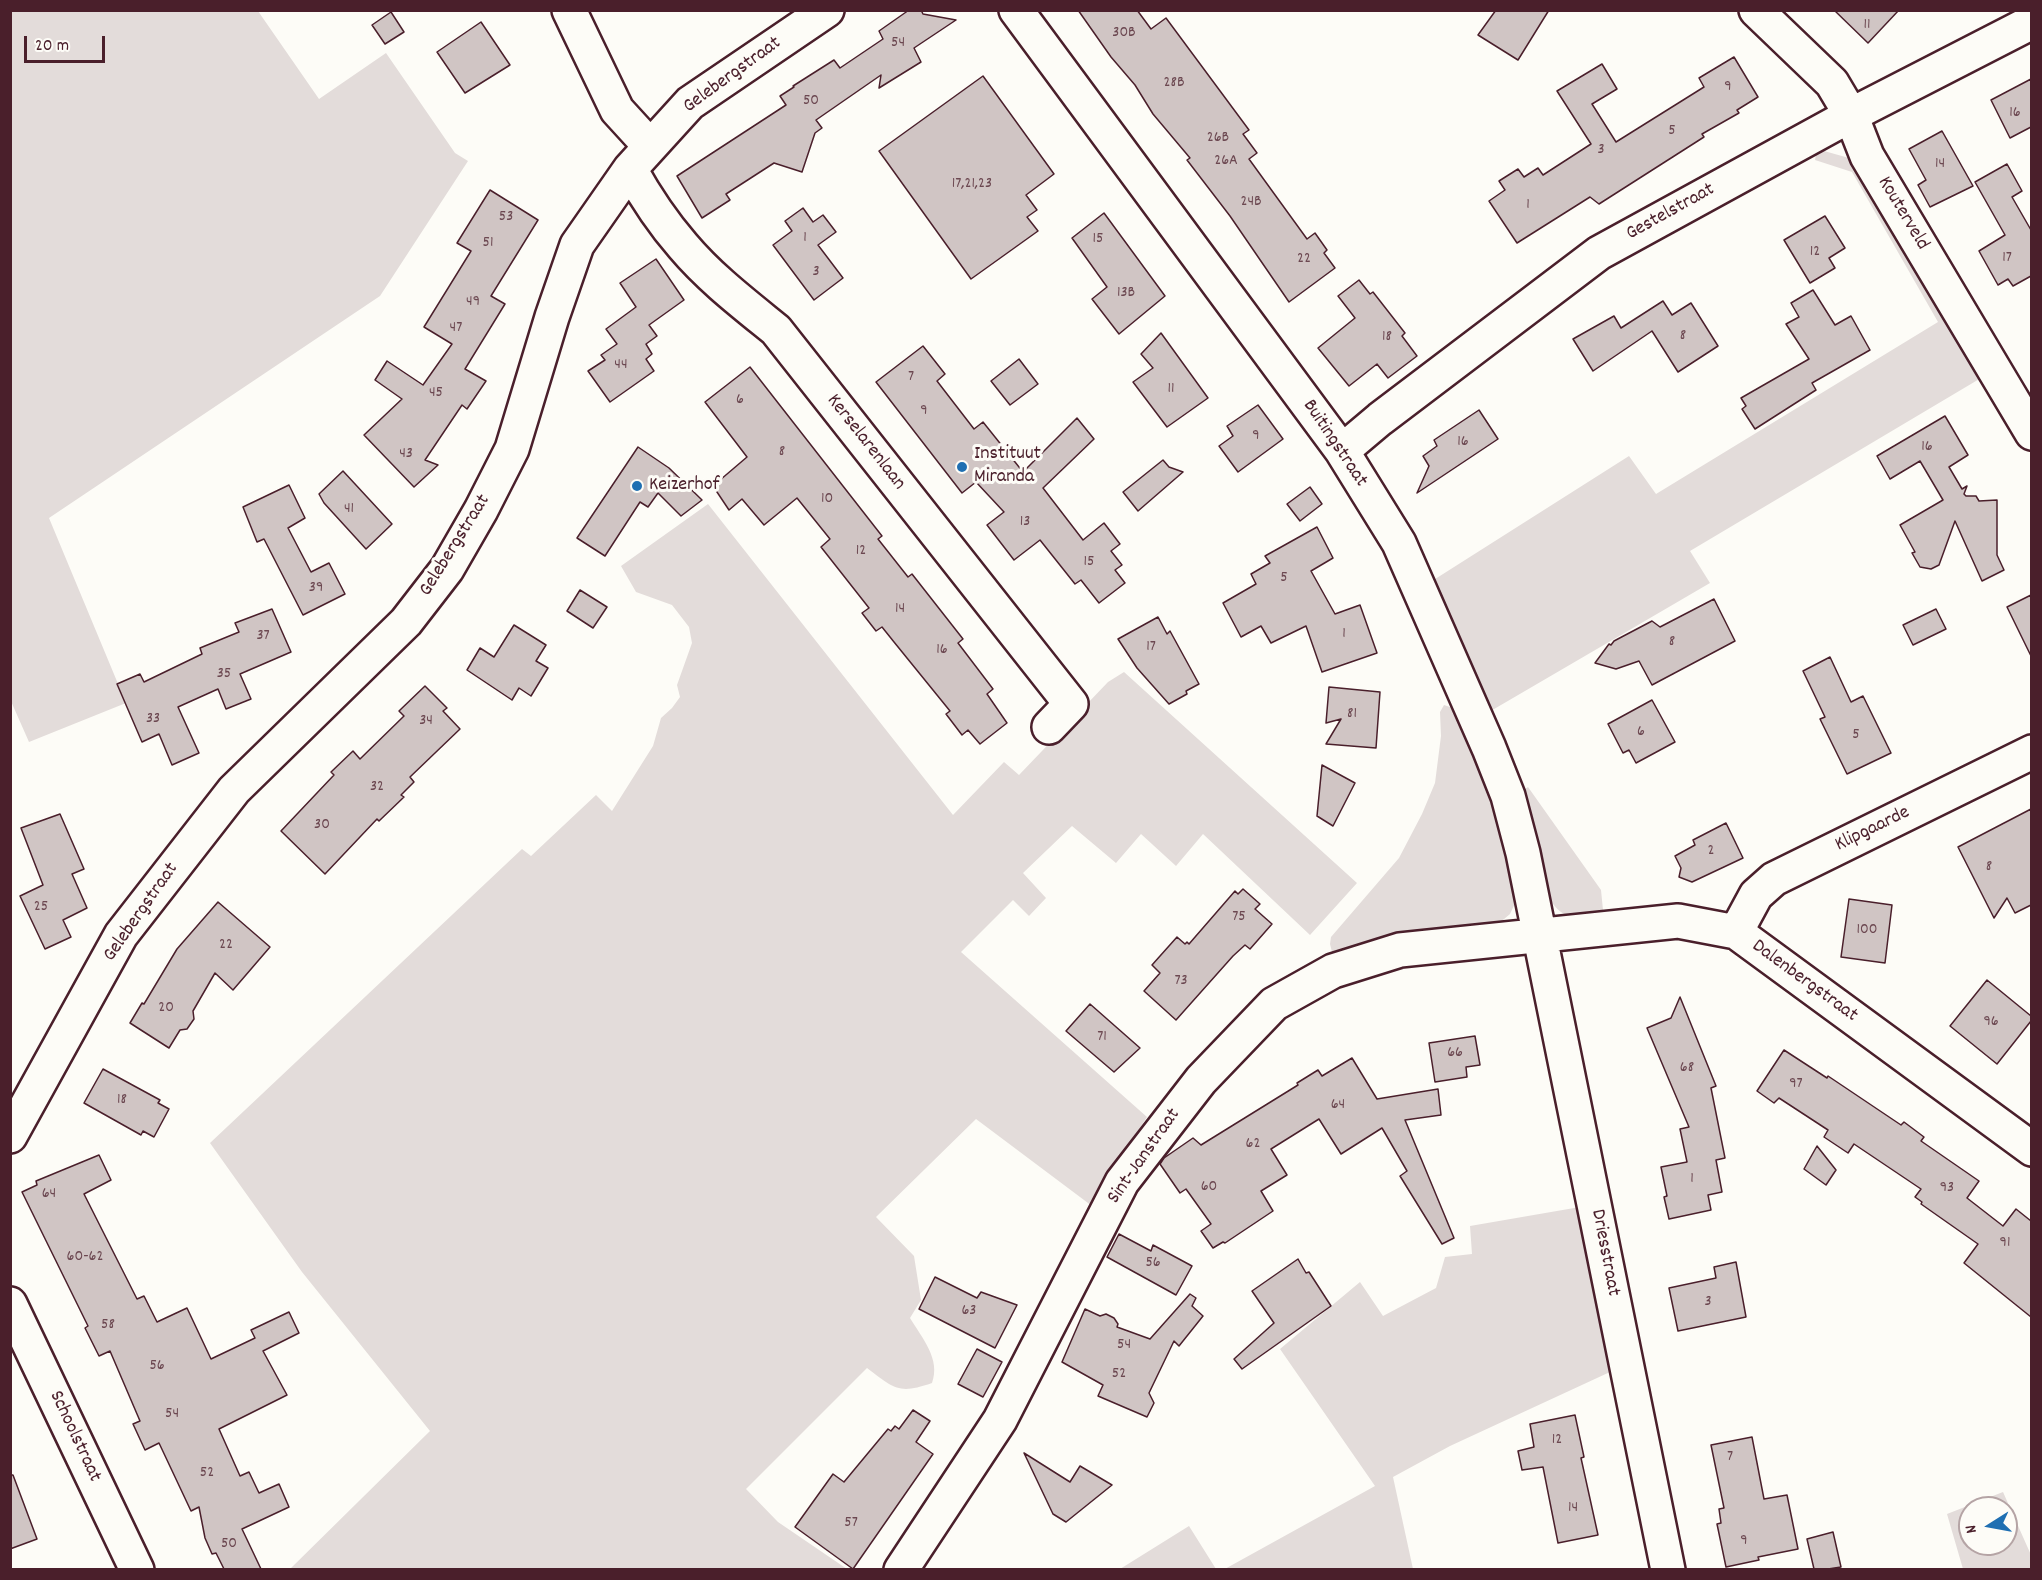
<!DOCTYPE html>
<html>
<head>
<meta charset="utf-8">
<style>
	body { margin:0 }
	#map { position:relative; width:2042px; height:1580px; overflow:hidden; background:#fdfcf7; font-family:Dekko,sans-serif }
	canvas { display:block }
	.frame { position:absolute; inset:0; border:12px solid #4a1f2b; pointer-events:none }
	.north { position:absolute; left:1958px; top:1496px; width:60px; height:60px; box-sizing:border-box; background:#fdfcf7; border:2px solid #b5a4a5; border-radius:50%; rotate:259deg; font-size:16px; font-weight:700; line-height:24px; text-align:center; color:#4a1f2b }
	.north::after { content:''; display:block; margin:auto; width:21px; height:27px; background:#1f6fb2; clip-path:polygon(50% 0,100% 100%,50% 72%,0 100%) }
	.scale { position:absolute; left:24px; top:36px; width:81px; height:27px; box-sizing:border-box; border:3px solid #4a1f2b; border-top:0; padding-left:8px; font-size:18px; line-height:21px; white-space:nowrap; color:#4a1f2b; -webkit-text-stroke:4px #fdfcf7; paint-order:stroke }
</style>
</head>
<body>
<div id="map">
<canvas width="2042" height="1580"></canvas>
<div class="frame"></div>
<div class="north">N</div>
<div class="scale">20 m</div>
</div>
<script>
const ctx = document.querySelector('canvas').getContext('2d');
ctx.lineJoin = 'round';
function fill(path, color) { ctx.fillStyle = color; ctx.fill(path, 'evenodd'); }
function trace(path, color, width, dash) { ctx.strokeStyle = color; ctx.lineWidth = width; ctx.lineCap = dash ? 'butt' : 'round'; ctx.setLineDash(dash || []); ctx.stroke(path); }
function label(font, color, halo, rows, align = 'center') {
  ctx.font = font + ' Dekko,sans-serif'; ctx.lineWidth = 6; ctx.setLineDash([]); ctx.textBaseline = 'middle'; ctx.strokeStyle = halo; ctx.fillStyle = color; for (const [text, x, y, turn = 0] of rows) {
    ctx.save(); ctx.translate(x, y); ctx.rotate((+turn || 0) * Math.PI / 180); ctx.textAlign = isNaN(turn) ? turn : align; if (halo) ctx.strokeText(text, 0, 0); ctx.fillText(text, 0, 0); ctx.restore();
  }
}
const green = new Path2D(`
	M10,11H258L319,99L386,53L455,153L468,161L380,296L49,518L126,703L29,742L10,699Z
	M1817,149L1849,158L1863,169L1981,378L1690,551L1710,583L1489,712L1432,581L1629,456L1656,494L1938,322L1852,172L1815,160Z
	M708,504L953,815L1004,762L1019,775L1108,682L1124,672L1357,883L1310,935L1203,834L1176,866L1141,834L1116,863L1072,826L1023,873L1046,898L1029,916L1013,900L961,952L1147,1117L1104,1182L1092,1206L976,1119L876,1217L914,1256L921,1300L910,1318C922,1338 941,1359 932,1383C898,1395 894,1388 867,1368L746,1489L778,1522L847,1569H290L430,1431L302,1272L210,1143L522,849L531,856L596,795L612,811L653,746L661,718L672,708L680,697L677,685L692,643L689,627L672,605L636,592L621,566Z
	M1444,705L1453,708L1473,752L1493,805L1513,878L1516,901L1510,914L1497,925L1338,955L1332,952L1330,944L1331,937L1399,858L1422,814L1435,783L1441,736L1440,712Z
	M1528,787L1601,890L1603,910L1596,921C1569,917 1558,918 1546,891L1521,792Z
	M1580,1207L1610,1372L1450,1446L1393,1477L1413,1569L1223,1570L1375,1486L1280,1349L1360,1282L1383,1316L1436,1288L1445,1257L1472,1254L1470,1226Z
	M2003,1492L2031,1555V1569H1963L1947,1514ZM1970,1508H2006V1544H1970Z
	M1189,1526L1216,1569H1120Z`);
const building = new Path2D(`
	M909,10H921L923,14L956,20L914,48L921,62L879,88L881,75L816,120L822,128L815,133L802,172L774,163L726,194L730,200L702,218L677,176L786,105L780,96L794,87L793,86L834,60L840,68L883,39L879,31Z
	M1078,10H1137L1151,29L1166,18L1249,130L1243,134L1257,153L1249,159L1307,239L1315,233L1327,250L1324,253L1335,268L1289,302L1230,216L1187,160L1190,158L1153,114L1135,85L1111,57Z
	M1496,10H1549L1518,60L1478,35Z
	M1834,10H1899L1868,43Z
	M391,12L404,32L385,44L372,25Z
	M481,22L510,65L465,93L437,52Z
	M1734,57L1758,97L1737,110L1739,113L1702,134L1704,137L1599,204L1590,197L1517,243L1489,201L1505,190L1499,181L1518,169L1524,177L1538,168L1543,175L1591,144L1557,91L1602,64L1617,89L1592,104L1616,142L1704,87L1699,78Z
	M983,76L1054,174L1026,195L1037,210L1027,217L1038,231L971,279L879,151Z
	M2031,79V127L2010,138L1991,100Z
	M1942,131L1973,186L1930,207L1918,185L1926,180L1909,149Z
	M2007,164L2022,191L2012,197L2031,230V276L2013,286L2008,279L1998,285L1979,251L2005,235L1975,182Z
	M490,190L538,220L491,296L505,304L465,369L486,381L467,409L462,405L425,460L438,465L414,487L364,435L402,399L375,380L387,361L423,385L452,344L424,327L471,251L457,243Z
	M803,208L813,222L823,215L836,232L818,245L843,278L814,300L773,245L792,231L785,221Z
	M1104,213L1165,296L1119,334L1092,299L1107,287L1072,238Z
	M1825,216L1845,248L1829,258L1835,268L1810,283L1784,240Z
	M656,259L684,300L649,325L657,336L646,344L652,354L646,359L654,371L610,402L588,371L605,360L601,355L617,344L606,329L636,307L620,283Z
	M1359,280L1370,294L1373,292L1405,333L1402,336L1417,356L1388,378L1377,364L1349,386L1318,348L1355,318L1338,296Z
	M1813,290L1835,325L1851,316L1870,350L1812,383L1816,390L1755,429L1742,409L1746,406L1741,398L1809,359L1786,324L1799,317L1791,303Z
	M1663,301L1672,315L1691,303L1718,346L1678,372L1652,331L1593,371L1573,339L1614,316L1621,328Z
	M1161,333L1208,398L1167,427L1133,382L1153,368L1141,354Z
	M923,346L945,374L937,381L974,429L983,422L1023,472L1077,418L1094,439L1043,488L1083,540L1104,523L1120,544L1111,551L1122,565L1115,570L1125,583L1099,603L1081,580L1075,584L1040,540L1014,560L987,525L1004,512L976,482L962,493L876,382Z
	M1019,359L1038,384L1010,405L991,381Z
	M750,367L882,536L878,539L908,577L912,574L963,639L958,643L993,689L987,694L1007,723L980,744L968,730L962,735L946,714L950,711L894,642L882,627L876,631L862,613L869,608L821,547L830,539L797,498L764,525L742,499L729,510L713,486L747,457L705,402Z
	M1258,405L1283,439L1238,472L1219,446L1233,436L1227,426Z
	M1479,410L1498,439L1417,493L1429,466L1423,456L1437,446L1434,440Z
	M1945,416L1968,455L1949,467L1962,489L1967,486L1964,494L1966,496H1976L1979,501L1997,500V555L2004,570L1982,581L1955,521L1939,565L1931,569L1920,567L1912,553L1915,552L1900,525L1943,500L1920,461L1890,479L1877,456Z
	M638,447L669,468L702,500L681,516L658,493L648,507L640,502L605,556L577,538Z
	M1163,460L1169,467L1183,472L1138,511L1123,492Z
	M343,471L392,524L366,549L324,503L319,494Z
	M289,485L305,518L288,528L311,572L329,563L345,594L303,615L264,539L257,542L243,507Z
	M1310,487L1322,504L1300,521L1287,504Z
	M1317,527L1333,558L1311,571L1335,614L1360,605L1377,653L1322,672L1306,626L1271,643L1261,626L1241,637L1223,603L1256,584L1251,574L1270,563L1265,556Z
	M580,590L607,607L593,628L567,611Z
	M2031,595V656L2007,607Z
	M1714,599L1735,641L1652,685L1639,661L1616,669L1595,663L1609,644L1611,645L1614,641L1652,621L1660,627Z
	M272,609L291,652L240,674L251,699L226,709L218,689L178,707L199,753L172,765L159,734L142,742L117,684L140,674L144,682L202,654L200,648L239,632L235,623Z
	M1936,609L1946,629L1913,645L1903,625Z
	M1158,617L1167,634L1170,631L1199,684L1186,691L1187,694L1169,704L1137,668L1118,639Z
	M514,625L546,645L536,661L548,668L531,696L519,688L512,700L467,670L480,648L494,657Z
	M1830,657L1851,702L1863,696L1891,753L1847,774L1820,719L1825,717L1803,671Z
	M425,686L447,708L443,711L460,729L410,777L414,782L401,795L404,797L379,821L377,819L325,874L281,831L334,775L331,772L353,751L360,759L404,716L399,711Z
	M1329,687L1380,692L1376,748L1326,744L1341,719L1326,723Z
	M1652,700L1675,742L1636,763L1629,750L1623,753L1608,724Z
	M1322,765L1355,783L1333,826L1317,816Z
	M2031,809V905L2015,913L2007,898L1994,918L1958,847Z
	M60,814L84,869L72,874L87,908L63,920L71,937L45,949L20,896L43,885L21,828Z
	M1726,823L1743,858L1692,882L1679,877L1681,868L1675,856L1695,845L1693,840Z
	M1243,889L1260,904L1255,909L1272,924L1250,949L1245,945L1233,956L1176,1020L1144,991L1160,973L1152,965L1177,937L1185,944L1187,942L1189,944L1235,891L1238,894Z
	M1849,899L1892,905L1885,963L1841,957Z
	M218,902L270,947L233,990L215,973L193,1011L194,1019L187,1029L180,1030L169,1048L130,1023L142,1003L144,1004L177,949Z
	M1987,980L2031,1016V1021L1997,1064L1950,1026Z
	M1680,997L1716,1086L1711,1088L1725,1158L1716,1160L1722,1192L1708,1195L1711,1210L1669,1219L1664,1197L1667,1196L1661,1167L1687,1162L1680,1129L1689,1127L1647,1028L1671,1018Z
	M1090,1004L1140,1048L1114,1072L1066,1031Z
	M1475,1036L1480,1065L1466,1067L1467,1077L1435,1082L1429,1043Z
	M1784,1050L1827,1078L1828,1076L1901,1125L1904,1122L1924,1137L1921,1141L1979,1181L1967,1198L2003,1226L2016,1209L2031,1221V1317L1964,1263L1978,1244L1921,1204L1922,1202L1915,1197L1921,1189L1854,1144L1848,1153L1824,1137L1828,1130L1779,1098L1774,1103L1757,1091Z
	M1352,1058L1377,1099L1438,1089L1441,1115L1405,1120L1454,1238L1442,1244L1400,1176L1407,1171L1382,1128L1341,1154L1319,1119L1271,1149L1287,1175L1261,1191L1273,1211L1225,1243L1223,1242L1213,1248L1201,1231L1211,1224L1186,1189L1180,1193L1160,1164L1164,1158L1193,1138L1201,1145L1298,1085L1297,1083L1318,1070L1322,1076Z
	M103,1069L160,1100L158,1103L169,1109L154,1137L143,1131L141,1135L84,1103Z
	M1817,1146L1836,1170L1826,1185L1804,1169Z
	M99,1155L111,1180L84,1194L137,1299L144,1296L157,1322L187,1308L211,1359L255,1338L251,1330L289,1312L299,1333L263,1351L287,1395L219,1429L240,1476L249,1472L259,1493L279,1484L289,1507L242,1529L261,1569H224L216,1553L212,1554L205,1538L199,1507L191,1511L159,1443L145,1450L133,1424L140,1421L110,1351L99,1356L85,1328L88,1326L22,1192L37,1185L36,1181Z
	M1119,1234L1151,1251L1153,1245L1192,1266L1176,1295L1107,1257Z
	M1298,1259L1306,1273L1309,1272L1331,1306L1242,1369L1234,1359L1274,1323L1252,1291Z
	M1736,1262L1746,1317L1678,1331L1669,1288L1716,1278L1714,1267Z
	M935,1277L977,1298L981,1292L1017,1305L995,1348L919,1309Z
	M1190,1294L1196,1298L1192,1306L1203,1316L1179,1346L1174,1341L1149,1393L1154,1403L1147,1417L1098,1396L1103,1385L1062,1362L1085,1309L1100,1316L1106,1314L1114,1318L1118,1324L1117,1327L1150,1339Z
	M977,1349L1002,1362L983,1397L958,1384Z
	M913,1410L930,1421L916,1442L933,1454L853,1569L795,1527L833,1474L844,1482L888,1429L891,1431L895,1426L899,1429Z
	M1575,1415L1584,1457L1581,1458L1598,1535L1558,1543L1543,1467L1522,1470L1518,1451L1534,1447L1530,1424Z
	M1752,1437L1764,1499L1787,1495L1798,1549L1758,1557L1759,1560L1726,1567L1717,1524L1721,1523L1719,1509L1724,1508L1711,1445Z
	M1024,1453L1070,1482L1080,1466L1112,1485L1066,1522L1053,1514Z
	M10,1475H13L37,1539L10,1549Z
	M1833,1532L1841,1567L1828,1569H1814L1807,1539Z`);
const minor = new Path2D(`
	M569,10L617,110L649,145
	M1016,10L1342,451L1399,543L1489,748L1508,796L1523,853L1668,1570
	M1756,10L1832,83L1851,115L1867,156L2032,433
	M630,169C645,196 662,222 683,246C710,278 744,304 776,330L1071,704L1049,727
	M1342,451L1380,419L1599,253L1851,115L2032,22
	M1736,932L1756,895L1774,879L2032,752
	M10,1136L121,935L234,790L406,622L447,569L481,510L512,449L552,317L577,245L630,169L690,103L827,10
	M10,1304L137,1570
	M901,1570L1000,1420L1122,1182L1201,1080L1274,1004L1333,971L1400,950L1678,921L1736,932L2032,1149`);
const markers = [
	[962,467,6,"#1f6fb2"],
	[637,486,6,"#1f6fb2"]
];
const numberNames = [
	["11",1867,26],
	["30B",1124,34],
	["54",898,44],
	["28B",1174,84],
	["9",1728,88],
	["50",811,102],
	["16",2015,114],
	["5",1672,132],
	["26B",1218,139],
	["3",1601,151],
	["26A",1226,162],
	["14",1940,165],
	["17,21,23",972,185],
	["24B",1251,203],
	["1",1528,206],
	["53",506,218],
	["1",805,239],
	["15",1098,240],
	["51",488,244],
	["12",1815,253],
	["17",2007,259],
	["22",1304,260],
	["3",816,273],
	["13B",1126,294],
	["49",473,303],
	["47",456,329],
	["8",1683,337],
	["18",1387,338],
	["44",621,366],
	["7",911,378],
	["11",1171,390],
	["45",436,394],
	["6",740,401],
	["9",924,412],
	["9",1256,437],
	["16",1463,443],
	["16",1927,448],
	["8",782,453],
	["43",406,455],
	["10",827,500],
	["41",349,510],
	["13",1025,523],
	["12",861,552],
	["15",1089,563],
	["5",1284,579],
	["39",316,589],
	["14",900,610],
	["1",1344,635],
	["37",263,637],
	["8",1672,643],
	["17",1151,648],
	["16",942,651],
	["35",224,675],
	["81",1352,715],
	["33",153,720],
	["34",426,722],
	["6",1641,733],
	["5",1856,736],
	["32",377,788],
	["30",322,826],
	["2",1711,852],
	["8",1989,868],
	["25",41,908],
	["75",1239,918],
	["100",1867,931],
	["22",226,946],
	["73",1181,982],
	["20",166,1009],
	["96",1991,1023],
	["71",1102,1038],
	["66",1455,1054],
	["68",1687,1069],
	["97",1796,1085],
	["18",122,1101],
	["64",1338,1106],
	["62",1253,1145],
	["1",1692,1180],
	["60",1209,1188],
	["93",1947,1189],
	["64",49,1195],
	["91",2005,1244],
	["60-62",85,1258],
	["56",1153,1264],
	["3",1708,1303],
	["63",969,1312],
	["58",108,1326],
	["54",1124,1346],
	["56",157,1367],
	["52",1119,1375],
	["54",172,1415],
	["12",1557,1441],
	["7",1730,1458],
	["52",207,1474],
	["14",1573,1509],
	["57",851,1524],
	["9",1744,1542],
	["50",229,1545]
];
const streetNames = [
	["Gelebergstraat",733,76,-36],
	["Gestelstraat",1671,213,-29],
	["Kouterveld",1902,214,59],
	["Kerselarenlaan",865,443,52],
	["Buitingstraat",1334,444,56],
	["Gelebergstraat",456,546,-58],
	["Klipgaarde",1873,830,-26],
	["Gelebergstraat",142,913,-55],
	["Dalenbergstraat",1804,982,36],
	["Sint-Janstraat",1145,1157,-55],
	["Driesstraat",1604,1253,79],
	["Schoolstraat",74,1437,65]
];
const poiNames = [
	["Instituut",974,455],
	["Miranda",974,478],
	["Keizerhof",649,486]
];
fill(green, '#e3dcda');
fill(building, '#d0c5c4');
trace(building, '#4a1f2b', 1.5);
trace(minor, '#4a1f2b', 38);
trace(minor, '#fdfcf7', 33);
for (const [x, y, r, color] of markers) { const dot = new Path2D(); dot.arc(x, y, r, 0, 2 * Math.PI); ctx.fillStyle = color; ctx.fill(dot); trace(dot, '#fdfcf7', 2); }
label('16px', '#6c4851', null, numberNames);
label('20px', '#4a1f2b', '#fdfcf7', streetNames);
label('20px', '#4a1f2b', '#fdfcf7', poiNames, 'left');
</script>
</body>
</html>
